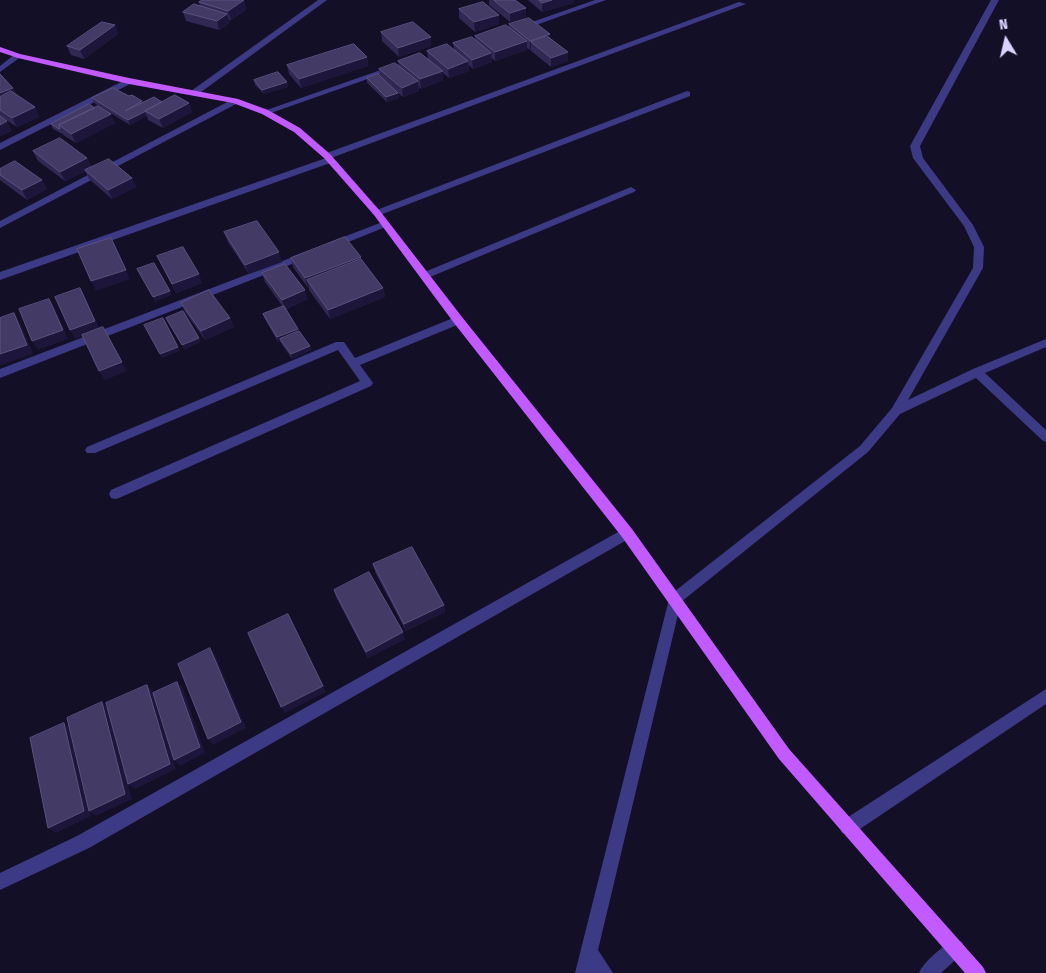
<!DOCTYPE html>
<html>
<head>
<meta charset="utf-8">
<style>
	body { margin:0 }
	#map { position:relative; width:1046px; height:973px; overflow:hidden; background:#130f26; font-family:"Fira Sans Condensed",sans-serif }
	canvas { display:block }
	.north { position:absolute; left:981px; top:15px; width:50px; height:50px; -webkit-text-stroke:4px #130f26; paint-order:stroke; rotate:351deg; font-size:14px; font-weight:700; line-height:20px; text-align:center; color:#d9d4ff }
	.north::after { content:''; display:block; margin:auto; width:18px; height:22px; background:#d9d4ff; clip-path:polygon(50% 0,100% 100%,50% 72%,0 100%) }
</style>
</head>
<body>
<div id="map">
<canvas width="1046" height="973"></canvas>
<div class="north">N</div>
</div>
<script>
const ctx = document.querySelector('canvas').getContext('2d');
ctx.lineJoin = 'round';
function fill(path, color) { ctx.fillStyle = color; ctx.fill(path, 'evenodd'); }
function trace(path, color, width, dash) { ctx.strokeStyle = color; ctx.lineWidth = width; ctx.lineCap = dash ? 'butt' : 'round'; ctx.setLineDash(dash || []); ctx.stroke(path); }
const minor = new Path2D(`
	M318,0H327L197,95H191V91Z
	M595,0H606L522,30L515,28Z
	M991,0H999L920,146L923,158L973,225L984,247L983,268L908,400L973,369L1046,339V347L985,373L1046,430V442L1042,440L976,378L900,414L868,452L681,602L598,950L613,973H575L670,595L860,446L892,408L973,268L974,247L964,226L913,158L910,146Z
	M739,2L746,4L331,158L335,160L333,162L0,280V272L326,158L322,156L324,154Z
	M15,54L22,56L0,72V66Z
	M392,66L399,68L268,114L261,112Z
	M129,78L133,81L132,83L0,150V143Z
	M687,91L690,92V96L380,215H374L372,213L374,211Z
	M235,98L239,101L238,103L0,228V221Z
	M631,187L636,190L634,192L430,277L426,278L421,275L422,273Z
	M385,221L388,222V226L336,247H328L327,245L328,243Z
	M306,252L310,253V257L0,378V369Z
	M458,316L463,320L462,323L360,365L373,383L371,386L119,498L115,499L111,498L109,494L111,490L360,381L338,350L95,453H87L85,450L87,447L336,342H344L355,358Z
	M627,527L632,529L633,533L632,537L89,848L0,890V873L77,836Z
	M1046,689V704L854,833L848,835L842,833L840,827L842,821Z
	M956,939L962,942L965,948L962,954L941,973H919C924,961 944,945 956,939Z`);
const major = new Path2D(`
	M0,47L20,54L129,78L238,99L268,110L300,128L330,154L380,211L462,317L632,529L789,749L983,967L986,973H965L779,759L622,537L454,323L374,215L324,158L294,132L262,114L233,103L129,84L18,58L0,52Z`);
const wall = new Path2D(`
	M244,0L246,10L231,20H229L230,23L219,30L186,21L183,12L200,6L199,2Z
	M489,0H515L526,8V17L510,22L489,5Z
	M528,0H574L573,3L542,12Z
	M459,9L499,15V24L475,32L459,18Z
	M509,24L550,34L549,38L568,61L551,67L531,51V49L530,50L527,48V50L495,61L492,58V62L473,69L469,65V71L449,78L443,73V80L421,89L419,87V91L403,97L394,90L398,93L399,98L387,102L367,83V78L380,76L379,69L399,66L398,61L428,59L427,51L454,49L453,43L475,40V36L509,27Z
	M115,25L118,34L84,59L71,55L67,46Z
	M381,32L431,46L399,57L382,41Z
	M367,57L368,66L301,88L289,74L287,65Z
	M0,74L13,88L17,95L35,107L39,117L17,127L0,116L12,131L0,136Z
	M254,80L287,82L288,87L264,94L255,85Z
	M129,96L143,102H162L189,103L192,112L163,128L148,120L147,116L130,125L94,103L92,98Z
	M115,123L76,143L63,135V133L62,134L53,129L51,124Z
	M33,151L87,158L91,167L132,178L136,187L112,199L89,179L85,171L65,181L38,161Z
	M0,169L42,180L47,189L27,200L0,180Z
	M224,232L282,262L249,274L228,242Z
	M157,256L202,283L176,293Z
	M291,258L361,259L383,288L385,297L330,319L309,290V287L308,288L293,267Z
	M262,273L308,299L286,309L298,331L310,346L311,350L292,359L281,343L280,341L278,342L265,319L263,314L283,307L265,282Z
	M181,303L230,318L234,327L205,340L185,312Z
	M373,564L444,605L445,612L406,631L375,572Z
	M334,590L405,639L368,658L336,597Z`);
const shadedWall = new Path2D(`
	M244,0L246,10L231,20L228,11Z
	M552,0H574L573,3L542,12V3Z
	M526,8V17L510,22V13Z
	M227,14L230,23L219,30L217,21Z
	M499,15V24L475,32L474,22Z
	M115,25L118,34L84,59L80,50Z
	M550,34L549,43L531,42V49L530,50V41Z
	M431,37V46L399,57L398,48Z
	M527,41V50L495,61V52Z
	M568,52V61L551,67V58Z
	M491,53L492,62L473,69L472,60Z
	M367,57L368,66L301,88L299,79Z
	M468,61L469,71L449,78L448,69Z
	M443,71V80L421,89L420,79Z
	M418,81L419,91L403,97L402,88Z
	M287,82L288,87L264,94L262,90Z
	M13,88L18,97L0,98V93Z
	M398,93L399,98L387,102L386,97Z
	M189,103L192,112L163,128L159,119Z
	M35,107L39,117L17,127L12,118Z
	M145,112L147,116L130,125L128,120Z
	M111,114L115,123L76,143L71,134Z
	M7,121L12,131L0,136V125Z
	M87,158L91,168L65,181L60,172Z
	M132,178L136,187L112,199L108,190Z
	M42,180L47,189L27,200L22,190Z
	M279,252L282,262L249,274L245,265Z
	M361,257L362,266L307,280L309,287L308,288L305,278Z
	M126,270L130,279L96,291L91,281Z
	M199,274L202,283L176,293L172,284Z
	M80,288L85,297L100,330L75,339L70,330Z
	M383,288L385,297L330,319L328,310Z
	M305,290L308,299L285,309L282,300Z
	M170,291L172,295L155,302L153,297Z
	M49,299L55,308L68,339L38,350L32,341Z
	M14,313L20,322L33,354L1,365L0,364V354Z
	M230,318L234,327L205,340L201,331Z
	M103,327L127,371L105,380L99,371Z
	M298,329L299,334L280,339V341L278,342L277,337Z
	M199,338L201,342L184,350L182,345Z
	M310,346L311,350L292,359L291,354Z
	M178,347L180,351L162,358L160,354Z
	M444,605L445,612L406,631L404,624Z
	M288,614L326,692L285,713L281,707Z
	M403,632L405,639L368,658L366,652Z
	M210,648L215,655L246,728L213,745L208,739Z
	M177,682L183,688L205,753L180,766L174,760Z
	M147,685L153,691L176,769L135,789L128,784L132,799L96,816L90,812L91,816L56,833L48,828L64,723L72,729L102,702L108,708Z`);
const building = new Path2D(`
	M203,0H244L228,11L199,2Z
	M494,0H515L526,8L510,13Z
	M539,0H552L542,3Z
	M483,2L499,15L474,22L459,9Z
	M194,4L227,14L217,21L183,12Z
	M529,18L550,34L530,41L509,24Z
	M102,22L115,25L80,50L67,46Z
	M413,22L431,37L398,48L381,32Z
	M506,25L527,41L495,52L475,36Z
	M547,36L568,52L551,58L531,42Z
	M472,37L491,53L472,60L453,43Z
	M354,44L367,57L299,79L287,65Z
	M447,44L468,61L448,69L427,51Z
	M420,53L443,71L420,79L398,61Z
	M395,63L418,81L402,88L379,69Z
	M278,72L287,82L262,90L254,80Z
	M0,74L13,88L0,93Z
	M378,74L398,93L386,97L367,78Z
	M113,88L129,96L132,95L142,101L125,111L154,97L162,102L145,111H146L128,120L92,98Z
	M11,91L35,107L12,118L0,110V97Z
	M175,95L189,103L159,119L145,111Z
	M89,104L95,108L59,125L60,129H59L51,124Z
	M98,106L111,114L71,134L59,125Z
	M0,116L7,121L0,125Z
	M60,138L87,158L60,172L33,151Z
	M109,159L132,178L108,190L85,170Z
	M15,161L42,180L22,190L0,175V169Z
	M257,221L279,252L245,265L224,232Z
	M345,237L361,257L305,278L291,258Z
	M111,238L126,270L91,281L77,249Z
	M183,247L199,274L172,284L157,256Z
	M361,259L383,288L328,310L307,280Z
	M154,263L170,291L153,297L137,269Z
	M285,264L305,290L282,300L262,273Z
	M80,288L95,321L70,330L55,297Z
	M209,290L230,318L201,331L181,303Z
	M49,299L63,330L32,341L19,309Z
	M284,306L298,329L277,337L263,314Z
	M183,311L199,338L182,345L166,318Z
	M14,313L27,345L0,354V318Z
	M163,318L178,347L160,354L144,325Z
	M103,327L122,362L99,371L82,335Z
	M299,331L310,346L291,354L280,339Z
	M412,547L444,605L404,624L373,564Z
	M369,572L403,632L366,652L334,590Z
	M288,614L323,686L281,707L248,633Z
	M210,648L241,722L208,739L178,664Z
	M177,682L200,747L174,760L153,693Z
	M147,685L170,764L128,784L106,703Z
	M102,702L125,794L89,811L67,718Z
	M64,723L84,811L48,828L30,738Z`);
fill(minor, '#3d3a85');
fill(major, '#c25bff');
fill(wall, '#312854');
fill(shadedWall, '#1d163a');
fill(building, '#433a66');
trace(building, '#5a527e', 1);
</script>
</body>
</html>
